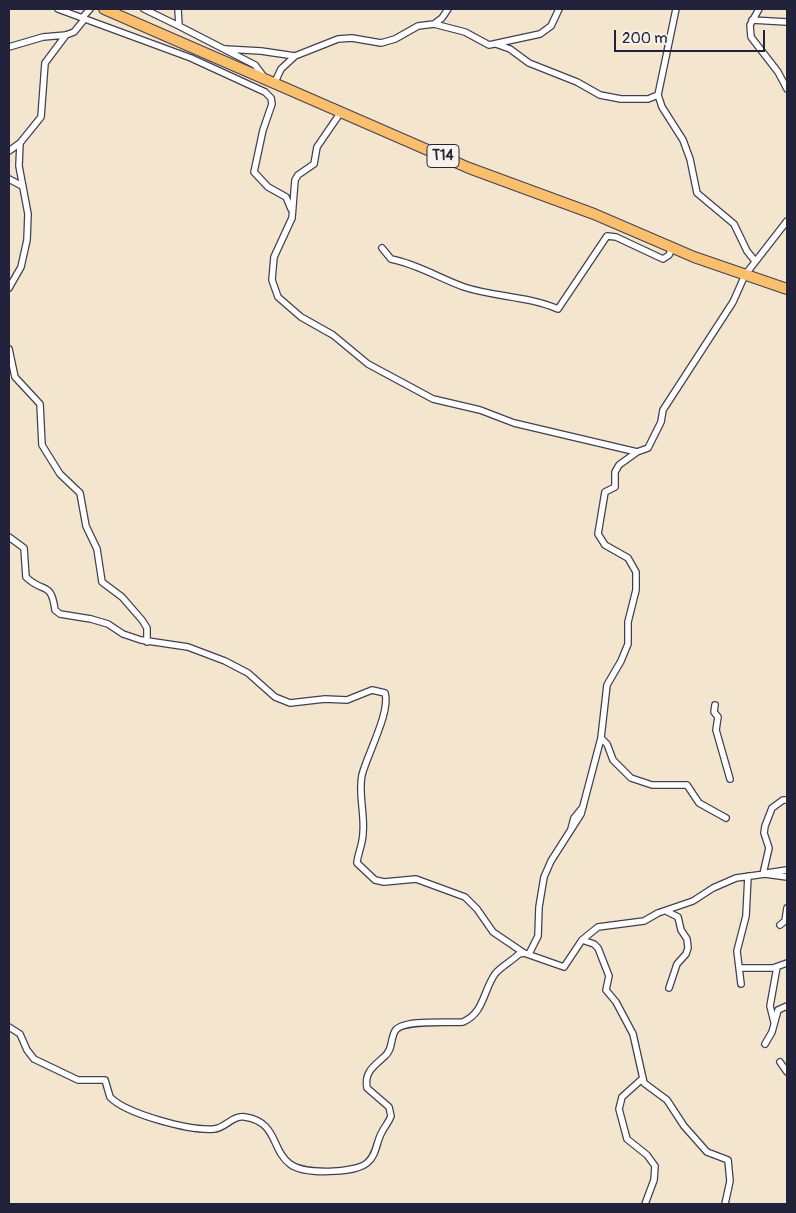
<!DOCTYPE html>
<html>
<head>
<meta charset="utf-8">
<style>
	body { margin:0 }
	#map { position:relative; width:796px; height:1213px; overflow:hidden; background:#f4e5cf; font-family:Pangolin,sans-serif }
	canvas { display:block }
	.frame { position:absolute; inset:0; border:10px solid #22223b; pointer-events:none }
	.scale { position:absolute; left:614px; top:30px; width:151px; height:22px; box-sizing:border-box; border:2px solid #22223b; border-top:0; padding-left:6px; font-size:15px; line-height:18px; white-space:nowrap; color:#22223b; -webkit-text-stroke:4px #f7f3e8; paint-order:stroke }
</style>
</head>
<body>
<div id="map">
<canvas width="796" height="1213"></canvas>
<div class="frame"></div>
<div class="scale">200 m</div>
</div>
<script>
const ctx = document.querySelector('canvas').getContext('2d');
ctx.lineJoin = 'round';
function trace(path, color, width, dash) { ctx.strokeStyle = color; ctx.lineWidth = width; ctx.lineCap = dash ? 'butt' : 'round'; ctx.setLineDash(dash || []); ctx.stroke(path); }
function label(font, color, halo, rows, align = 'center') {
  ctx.font = font + ' Pangolin,sans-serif'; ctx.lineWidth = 4.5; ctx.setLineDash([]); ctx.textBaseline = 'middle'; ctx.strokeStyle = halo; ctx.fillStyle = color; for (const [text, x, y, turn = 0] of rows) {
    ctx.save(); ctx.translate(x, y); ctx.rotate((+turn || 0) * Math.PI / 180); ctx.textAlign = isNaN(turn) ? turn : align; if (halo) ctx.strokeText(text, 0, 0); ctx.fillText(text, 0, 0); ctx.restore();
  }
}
const street = new Path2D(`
	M58,9L191,58L265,92L271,98L272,104L263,130L254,172L268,187L286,197L291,209
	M144,9L179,26
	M178,9L179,26L255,65L264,77
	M676,9L658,95L662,107L683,140L690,159L697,193L734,224L747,251L755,261
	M759,9L750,25L751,37L778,72L787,89
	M752,20L787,22
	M434,24L442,18L448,9
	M496,44L510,49L529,63L577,82L600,95L621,99H648L658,95
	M9,47L43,37L66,35L74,32L83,21L82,18L90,9
	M225,49L261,51L295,56L338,39L352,38L381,43L395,39L418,26L434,24L465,32L489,45L540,34L551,26L559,9
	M275,82L281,69L294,57
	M341,112L317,147L314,164L298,175L295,180L292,218L274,257L272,280L278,297L301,317L333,335L368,364L433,399L480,410L514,423L637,452L648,448L661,422L663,410L733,302L745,275L787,221
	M9,151L20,143
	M9,179L22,186
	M382,248L391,259C417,264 439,278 464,287C494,297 528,296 558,309L607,236L616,237L663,259L669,255L672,248
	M9,288L21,267L27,240L28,214L19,166L20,143L41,117L45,63L66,35
	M9,349L15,377L40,404L42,445L60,474L80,493L86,526L97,549L102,582L122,597L142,620L147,628V642
	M9,537L24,548L26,577C43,594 51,580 55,610L60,614L91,619L108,624L123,634L141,640L188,647L225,661L248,673L275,697L290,703L325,699L347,700L372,690L385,693C391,711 367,755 362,775C358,793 365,814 363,833C363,844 357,856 357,863L375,880L384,882L416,879L465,897L477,909L493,932L524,953
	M715,705L714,712L718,717L716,730L730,779
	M601,738L607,744L613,760L631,778L652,785H687L699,803L726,818
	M571,829L574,818L583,807
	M767,873L787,870
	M763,874L769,848L764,833L765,826L772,808L783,800H787
	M666,911L678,917L681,930L687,939L688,948L686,954L677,964L669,988
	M780,925L785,921L787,908
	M582,940L594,944L598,948L609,976L606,990L616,1002L633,1034L644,1083L667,1100L684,1126L707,1152L728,1160L730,1181L725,1204
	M529,954L538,936L539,907L544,877L551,861L581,814L601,738L607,685L621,661L628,644V622L636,590V572L628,558L605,545L598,534L605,492L615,487V472L619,465L637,452
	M739,968H773L787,963
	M741,984L737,951L746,916L748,876
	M774,1022L770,1006L777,967
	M9,1027L20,1034L27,1050L34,1059L78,1080H105L110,1097C126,1114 190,1131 214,1129C226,1128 232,1115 245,1117C278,1122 271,1150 290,1164C304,1175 355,1173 367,1163C377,1155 376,1142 382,1132C385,1126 389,1122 391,1116L389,1107L367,1088C364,1072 374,1066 385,1056C393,1049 390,1040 395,1031C402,1019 449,1023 463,1022C484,1013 483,991 495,974C500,967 512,961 519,954L524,953L564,967L582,940L598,927L644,921L658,913L693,901L713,888L736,878L765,874L787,877
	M765,1044L772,1032L778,1010L787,1006
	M780,1062L787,1072
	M642,1079L622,1097L619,1109L627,1139L647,1155L655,1166L654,1180L645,1204`);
const highway = new Path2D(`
	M104,9L469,168L594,214L694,257L787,289`);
const shields = [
	[443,156,32]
];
const shieldNames = [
	["T14",443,156]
];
trace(street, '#423f51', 8);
trace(highway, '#423f51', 12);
trace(street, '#fff', 5.5);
trace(highway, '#f9bf6d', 10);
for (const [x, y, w] of shields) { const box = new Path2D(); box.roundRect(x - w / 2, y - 11.5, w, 23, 4); ctx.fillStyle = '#f7f3e8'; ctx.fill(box); trace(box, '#22223b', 1); }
label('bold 14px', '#22223b', null, shieldNames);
</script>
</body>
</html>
